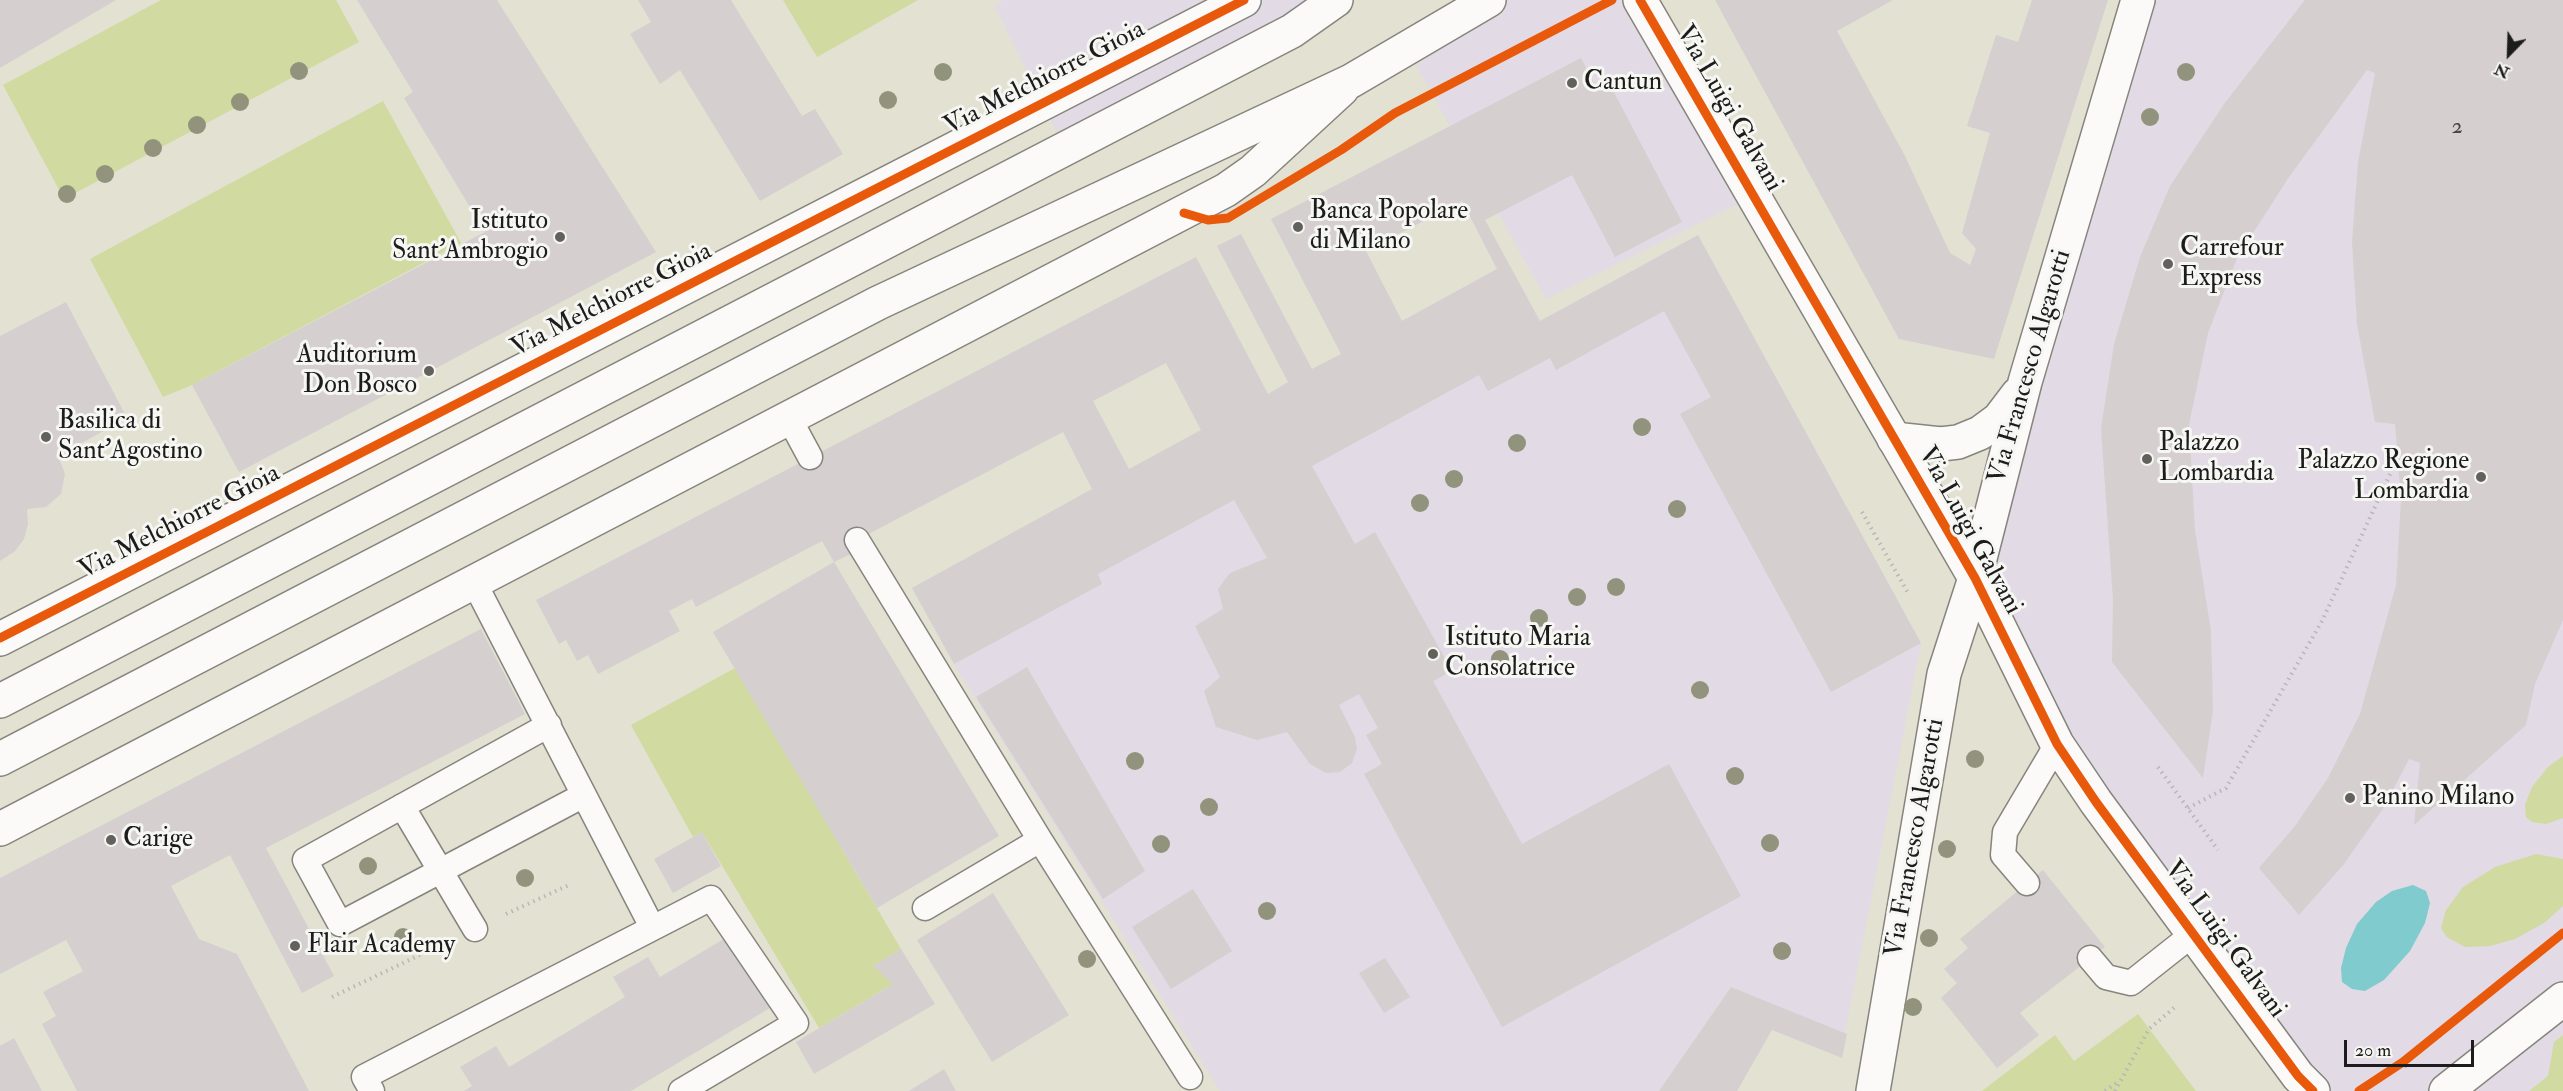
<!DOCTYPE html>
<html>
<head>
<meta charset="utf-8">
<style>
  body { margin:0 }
  #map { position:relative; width:2563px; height:1091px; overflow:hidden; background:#e3e1d2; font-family:"IM FELL Double Pica",serif }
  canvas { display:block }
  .north { position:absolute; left:2479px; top:24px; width:60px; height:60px; -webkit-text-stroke:4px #f6f6f2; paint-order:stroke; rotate:203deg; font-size:16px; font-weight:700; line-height:24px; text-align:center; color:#1c1c1c }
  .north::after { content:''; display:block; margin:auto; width:21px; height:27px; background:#1c1c1c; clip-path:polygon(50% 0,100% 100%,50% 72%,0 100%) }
  .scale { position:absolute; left:2344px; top:1040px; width:130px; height:27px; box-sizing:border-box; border:3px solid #1c1c1c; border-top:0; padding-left:8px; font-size:18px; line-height:21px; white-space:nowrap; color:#1c1c1c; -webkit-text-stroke:4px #f6f6f2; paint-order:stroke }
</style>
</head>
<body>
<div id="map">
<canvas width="2563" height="1091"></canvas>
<div class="north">N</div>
<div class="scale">20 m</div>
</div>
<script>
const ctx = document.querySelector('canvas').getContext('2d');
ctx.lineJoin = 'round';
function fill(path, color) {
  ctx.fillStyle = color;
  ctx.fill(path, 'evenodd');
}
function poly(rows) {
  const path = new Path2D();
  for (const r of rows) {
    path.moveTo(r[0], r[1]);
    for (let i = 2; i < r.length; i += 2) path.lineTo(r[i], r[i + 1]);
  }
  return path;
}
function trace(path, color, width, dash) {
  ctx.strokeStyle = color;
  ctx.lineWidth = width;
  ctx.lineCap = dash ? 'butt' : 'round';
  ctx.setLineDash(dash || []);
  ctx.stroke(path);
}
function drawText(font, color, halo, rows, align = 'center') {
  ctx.font = font + ' "IM FELL Double Pica",serif';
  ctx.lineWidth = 6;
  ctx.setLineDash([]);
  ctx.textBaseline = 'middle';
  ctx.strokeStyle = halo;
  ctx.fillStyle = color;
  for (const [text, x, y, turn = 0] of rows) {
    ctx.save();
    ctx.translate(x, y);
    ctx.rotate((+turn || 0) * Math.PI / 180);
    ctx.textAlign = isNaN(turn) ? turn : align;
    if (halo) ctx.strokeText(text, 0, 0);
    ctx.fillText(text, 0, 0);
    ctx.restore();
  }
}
fill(poly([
  [1004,0,1321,0,1062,143,994,5],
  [1501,0,1636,0,1746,200,1546,299,1410,54],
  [2150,0,2563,0,2563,1091,2326,1091,2068,738,1975,578],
  [1698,235,1921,643,1845,1034,1731,987,1659,1091,1220,1091,954,664,912,588,1508,263,1540,321]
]), '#e2dae4');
fill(poly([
  [161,0,336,0,359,42,64,199,3,85],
  [783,0,918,0,817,57],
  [383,101,461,243,192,385,163,397,90,259],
  [735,668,901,949,873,966,893,984,819,1028,702,832,693,837,631,725],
  [2563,756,2563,818,2546,824,2532,822,2526,817,2525,805,2532,787,2548,767],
  [2536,854,2563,859,2563,906,2544,923,2515,939,2490,946,2465,947,2447,937,2441,928,2446,910,2463,887,2495,867],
  [2138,1014,2196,1091,1982,1091,2055,1035,2074,1061],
  [2563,1035,2563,1091,2529,1091,2548,1076,2554,1042]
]), '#d1daa0');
fill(poly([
  [2413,885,2426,891,2430,903,2425,923,2410,951,2384,980,2365,991,2352,989,2342,982,2341,968,2346,948,2357,924,2376,902,2392,891]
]), '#7fcbce');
fill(poly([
  [0,0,116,0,0,68],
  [357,0,497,0,656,252,239,472,192,385,485,232,404,98,413,92],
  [638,0,731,0,802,116,815,109,843,154,760,201,680,70,660,84,630,34,651,22],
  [1715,0,1893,0,1837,31,1905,156,1950,253,1970,265,1976,249,1962,233,1990,133,1967,126,1996,35,2018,42,2032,0,2108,0,1994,359,1899,339],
  [2305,0,2563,0,2563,620,2535,684,2526,725,2414,825,2420,763,2409,759,2384,807,2344,864,2299,915,2259,868,2295,826,2328,778,2360,714,2396,585,2401,500,2395,424,2375,422,2357,324,2352,242,2358,162,2375,73,2367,70,2287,180,2237,258,2208,333,2189,425,2195,530,2211,631,2213,711,2203,778,2112,662,2113,600,2101,428,2114,344,2140,257,2170,186,2224,104],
  [1581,58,1595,85,1607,79,1682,222,1615,257,1572,175,1485,220,1540,321,1698,235,1921,643,1831,692,1680,414,1711,397,1664,311,1556,370,1550,358,1488,391,1479,375,1312,466,1355,544,1375,532,1452,671,1433,681,1522,844,1669,764,1741,896,1502,1027,1364,774,1382,764,1366,735,1378,728,1359,694,1339,705,1355,737,1357,749,1352,763,1340,772,1326,773,1310,764,1287,732,1257,740,1216,727,1204,691,1220,677,1195,626,1223,609,1218,589,1230,573,1267,558,1234,500,1098,574,1102,584,954,664,912,588,1092,489,1063,432,857,540,855,552,834,562,999,836,877,908,713,632,834,562,822,541,696,607,692,599,669,611,680,631,598,674,588,655,577,661,566,640,559,644,536,600,1196,257,1268,394,1288,382,1217,246,1241,234,1312,369,1341,354,1271,219],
  [1462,201,1497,269,1402,321,1366,251],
  [1166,363,1201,430,1129,469,1093,401],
  [66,302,127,418,58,456,65,474,61,494,46,507,27,509,28,524,24,539,15,551,0,561,0,336],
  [481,629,525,714,266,848,334,976,302,993,230,855,171,886,199,939,237,954,309,1091,77,1091,42,1024,56,1016,43,992,83,971,66,940,0,974,0,878],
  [1027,667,1145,871,1103,899,976,697],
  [702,832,721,866,673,893,654,859],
  [2043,870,2105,947,2020,1013,2039,1035,1997,1068,1941,998,1957,983,1944,969,1968,948,1960,939],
  [1193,889,1232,951,1171,989,1132,927],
  [993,893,1069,1015,992,1062,917,940],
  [727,937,770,1008,631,1091,464,1091,472,1086,460,1067,496,1046,509,1067,625,997,613,977,648,957,660,977],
  [901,949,935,1004,814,1074,796,1042,893,984,873,966],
  [1385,958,1410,997,1384,1013,1359,973],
  [1731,987,1847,1034,1842,1058,1772,1030,1737,1091,1659,1091],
  [14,1038,42,1091,0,1091,0,1046],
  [944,1069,956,1091,909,1091]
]), '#d5cfd0');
const service = poly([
  [789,418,810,457],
  [857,540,1040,840,1190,1077],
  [474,582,652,927],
  [549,725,305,860,340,924,584,795],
  [402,806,475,929],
  [2027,883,2003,855,2005,832,2057,744],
  [925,908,1040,840],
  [2090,958,2106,977,2131,983,2193,934],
  [372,1091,364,1077,711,898,796,1023,681,1091]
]);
const minor = poly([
  [1894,439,1941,444,1958,442,1980,433,1999,419,2018,394],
  [0,639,1244,0],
  [0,829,1226,190,1253,171,1342,89],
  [1873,1091,1944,674,1975,578,2025,382,2138,0],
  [2446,1091,2563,999]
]);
const tertiary = poly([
  [1640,0,1975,578,2057,744,2096,802,2298,1076,2313,1091]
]);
const secondary = poly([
  [0,701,1292,31,1336,0],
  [0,759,878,303,1351,81,1489,0]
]);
trace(service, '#86857d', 27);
trace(minor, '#86857d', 36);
trace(tertiary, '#86857d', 36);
trace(secondary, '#86857d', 36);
trace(poly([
  [1862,512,1908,593],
  [2158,767,2218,850],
  [2188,808,2226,788,2322,621,2399,455],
  [506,914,569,885],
  [332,997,445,943],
  [2406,1066,2409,1070],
  [2105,1091,2119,1081],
  [2115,1091,2149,1029,2175,1007]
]), '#b8b7b5', 4, [1.5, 4.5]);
trace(service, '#fbfaf8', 24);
trace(minor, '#fbfaf8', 33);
trace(tertiary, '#fbfaf8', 33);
trace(secondary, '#fbfaf8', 33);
trace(poly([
  [1640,0,1975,578,2057,744,2096,802,2298,1076,2313,1091],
  [1184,213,1208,220,1228,218,1341,150,1395,113,1612,0],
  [0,638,1244,0],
  [2359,1091,2403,1062,2563,933]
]), '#e8590c', 9);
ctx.fillStyle = '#91937d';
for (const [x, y] of [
  [299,71],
  [943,72],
  [2186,72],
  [888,100],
  [240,102],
  [2150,117],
  [197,125],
  [153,148],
  [105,174],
  [67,194],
  [1642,427],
  [1517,443],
  [1454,479],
  [1420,503],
  [1677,509],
  [1616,587],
  [1577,597],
  [1539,618],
  [1500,659],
  [1700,690],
  [1975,759],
  [1135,761],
  [1735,776],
  [1209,807],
  [1770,843],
  [1161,844],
  [1947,849],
  [368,866],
  [525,878],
  [1267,911],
  [403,937],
  [1929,938],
  [1782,951],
  [1087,959],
  [1913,1007]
]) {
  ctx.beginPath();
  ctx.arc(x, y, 9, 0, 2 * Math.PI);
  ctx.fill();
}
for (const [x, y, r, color] of [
  [1572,83,6,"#62615c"],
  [1298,227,6,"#62615c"],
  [560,237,6,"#62615c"],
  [2168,264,6,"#62615c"],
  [429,371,6,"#62615c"],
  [46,437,6,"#62615c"],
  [2147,459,6,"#62615c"],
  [2481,477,6,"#62615c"],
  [1433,654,6,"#62615c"],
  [2350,798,6,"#62615c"],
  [111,840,6,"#62615c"],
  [295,946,6,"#62615c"]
]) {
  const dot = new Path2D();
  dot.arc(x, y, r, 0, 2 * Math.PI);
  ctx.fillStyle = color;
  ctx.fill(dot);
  trace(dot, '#f6f6f2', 2);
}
drawText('22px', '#4a4949', null, [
  ["2",2457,128]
]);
drawText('26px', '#1c1c1c', '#f6f6f2', [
  ["Via Melchiorre Gioia",1045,79,-27],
  ["Via Luigi Galvani",1728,109,60],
  ["Via Melchiorre Gioia",612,301,-27],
  ["Via Francesco Algarotti",2031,367,-74],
  ["Via Melchiorre Gioia",180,523,-27],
  ["Via Luigi Galvani",1969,531,61],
  ["Via Francesco Algarotti",1916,838,-80],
  ["Via Luigi Galvani",2224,940,54]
]);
drawText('26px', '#1c1c1c', '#f6f6f2', [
  ["Cantun",1584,83],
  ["Banca Popolare",1310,212],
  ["di Milano",1310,242],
  ["Istituto",548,222,"right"],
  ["Sant'Ambrogio",548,252,"right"],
  ["Carrefour",2180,249],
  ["Express",2180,279],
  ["Auditorium",417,356,"right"],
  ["Don Bosco",417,386,"right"],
  ["Basilica di",58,422],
  ["Sant'Agostino",58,452],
  ["Palazzo",2159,444],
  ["Lombardia",2159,474],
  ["Palazzo Regione",2469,462,"right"],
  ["Lombardia",2469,492,"right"],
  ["Istituto Maria",1445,639],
  ["Consolatrice",1445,669],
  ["Panino Milano",2362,798],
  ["Carige",123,840],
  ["Flair Academy",307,946]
], 'left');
</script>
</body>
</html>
